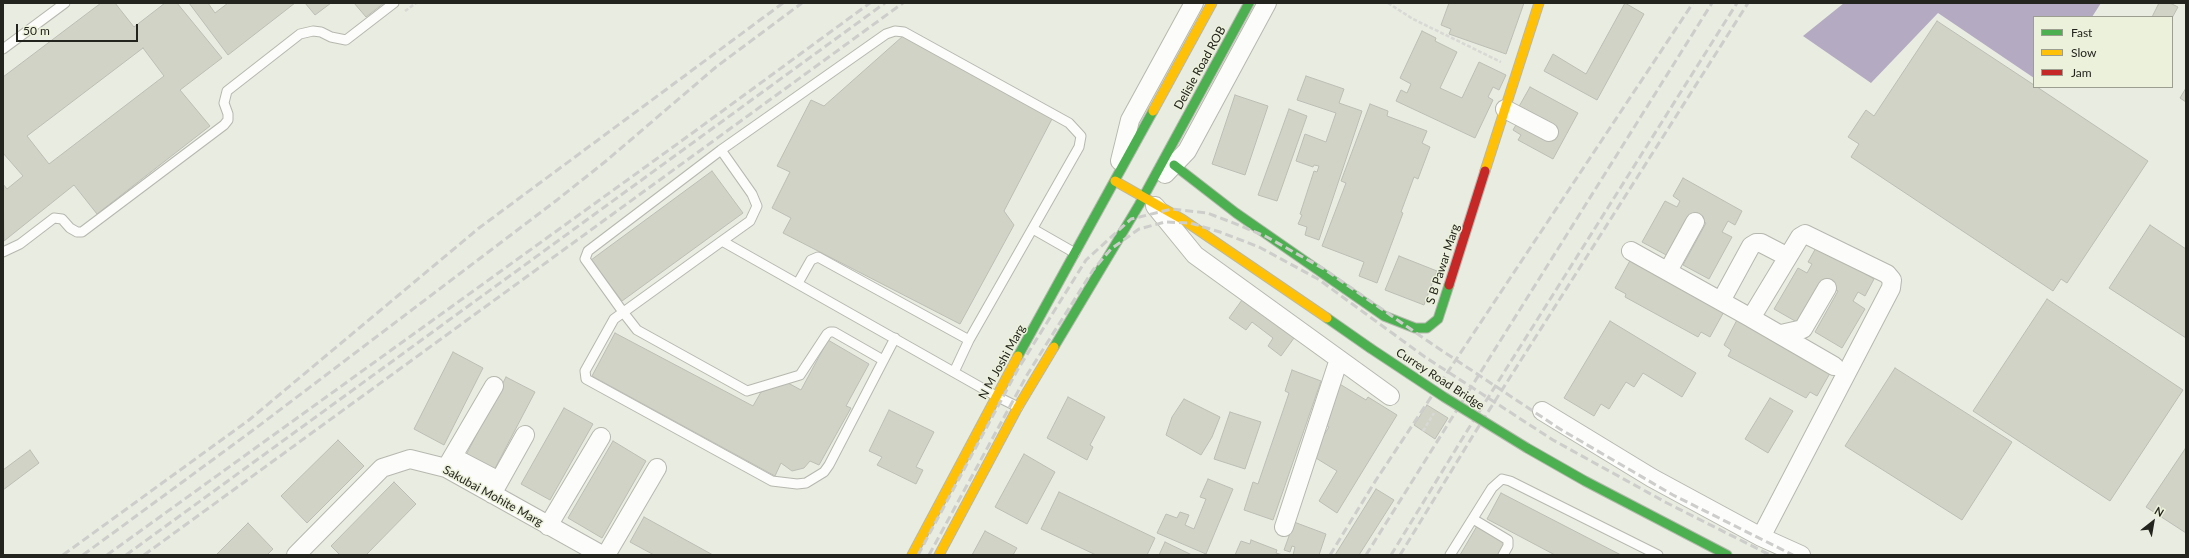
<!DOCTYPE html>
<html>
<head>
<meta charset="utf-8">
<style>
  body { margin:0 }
  #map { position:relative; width:2189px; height:558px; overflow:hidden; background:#e9ece0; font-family:Lato,sans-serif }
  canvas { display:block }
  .frame { position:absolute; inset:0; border:4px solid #23241d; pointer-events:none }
  .legend { position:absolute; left:2033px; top:16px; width:140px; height:72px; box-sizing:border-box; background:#ecf1db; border:1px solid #9c9f8f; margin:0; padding:5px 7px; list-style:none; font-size:12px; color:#23241d }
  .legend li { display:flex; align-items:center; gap:8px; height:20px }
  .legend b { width:20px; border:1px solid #9c9f8f }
  .north { position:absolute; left:2133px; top:502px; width:40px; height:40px; -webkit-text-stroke:3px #ecf1db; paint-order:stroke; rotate:31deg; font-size:11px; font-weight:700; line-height:16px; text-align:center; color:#23241d }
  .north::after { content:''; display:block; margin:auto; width:14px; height:18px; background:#23241d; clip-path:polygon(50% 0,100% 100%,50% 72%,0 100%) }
  .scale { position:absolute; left:16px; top:24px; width:122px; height:18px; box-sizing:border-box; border:2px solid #23241d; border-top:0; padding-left:5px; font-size:12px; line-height:14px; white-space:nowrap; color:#23241d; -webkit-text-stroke:3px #ecf1db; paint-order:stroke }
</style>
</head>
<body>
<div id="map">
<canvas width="2189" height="558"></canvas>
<div class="frame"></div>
<ul class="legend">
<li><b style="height:5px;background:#4caf50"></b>Fast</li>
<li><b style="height:5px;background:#ffc107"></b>Slow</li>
<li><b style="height:5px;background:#c62828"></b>Jam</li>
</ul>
<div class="north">N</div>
<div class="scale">50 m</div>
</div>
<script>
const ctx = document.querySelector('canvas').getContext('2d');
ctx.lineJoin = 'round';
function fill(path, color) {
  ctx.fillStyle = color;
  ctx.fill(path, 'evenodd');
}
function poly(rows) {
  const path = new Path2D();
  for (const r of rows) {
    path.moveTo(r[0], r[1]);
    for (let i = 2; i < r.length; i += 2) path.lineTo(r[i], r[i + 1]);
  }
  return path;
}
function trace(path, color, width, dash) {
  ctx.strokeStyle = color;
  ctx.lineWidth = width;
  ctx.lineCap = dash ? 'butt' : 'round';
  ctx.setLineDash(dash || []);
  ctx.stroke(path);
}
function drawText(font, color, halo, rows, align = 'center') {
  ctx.font = font + ' Lato,sans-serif';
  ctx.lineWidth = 3;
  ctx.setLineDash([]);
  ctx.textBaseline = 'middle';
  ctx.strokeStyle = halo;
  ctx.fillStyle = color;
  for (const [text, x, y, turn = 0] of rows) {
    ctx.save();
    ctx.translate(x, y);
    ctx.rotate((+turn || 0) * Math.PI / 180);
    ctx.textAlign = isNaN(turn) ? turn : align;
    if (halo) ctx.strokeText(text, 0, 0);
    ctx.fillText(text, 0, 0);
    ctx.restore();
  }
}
fill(poly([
  [1844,3,2101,3,2092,17,2034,17,2034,78,1938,13,1871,83,1803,36]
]), '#b4abc3');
const building = poly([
  [101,3,115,3,134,27,165,3,177,3,222,58,180,90,210,126,97,214,74,185,4,241,3,184,7,189,23,176,3,153,3,77,101,3],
  [143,48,164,76,49,164,27,136,143,48],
  [189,3,208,3,215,13,228,3,295,3,228,55,189,3],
  [305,3,331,3,315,15,305,3],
  [354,3,384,3,366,17,354,3],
  [1449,3,1524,3,1506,54,1449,34,1451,29,1441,25,1449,3],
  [1625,3,1644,14,1597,100,1544,71,1553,54,1586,74,1625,3],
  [2159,3,2170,3,2178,7,2172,18,2152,17,2159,3],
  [1937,21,2034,85,2034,87,2037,87,2148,161,2067,283,2061,279,2053,291,1851,157,1859,144,1848,137,1866,110,1874,116,1937,21],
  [1422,31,1436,38,1435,41,1457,52,1440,88,1462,98,1479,62,1506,75,1499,90,1493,87,1488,97,1493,100,1475,138,1396,101,1401,90,1407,93,1411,84,1400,78,1422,31],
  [903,36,1053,117,1004,211,1014,225,960,324,783,233,791,218,772,208,790,172,777,166,811,100,824,106,903,36],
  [1306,76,1344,89,1339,103,1362,111,1319,240,1305,235,1307,227,1298,224,1302,215,1300,214,1314,171,1317,172,1319,166,1314,165,1313,167,1296,161,1305,134,1326,142,1336,113,1297,100,1306,76],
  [1530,87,1578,113,1553,159,1518,140,1521,135,1513,130,1517,123,1517,110,1530,87],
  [2186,88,2186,102,2180,98,2186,88],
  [1235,95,1268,106,1245,175,1212,164,1235,95],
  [1370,104,1388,111,1387,116,1427,131,1422,143,1430,147,1418,179,1414,177,1401,212,1403,213,1377,283,1359,276,1364,262,1322,246,1346,183,1341,181,1370,104],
  [1289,109,1307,116,1277,201,1258,195,1289,109],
  [712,171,743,213,622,301,591,260,712,171],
  [1683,178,1742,211,1735,225,1728,221,1722,232,1732,237,1709,279,1683,265,1706,223,1693,216,1670,257,1642,242,1665,201,1677,207,1680,201,1673,196,1683,178],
  [2150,225,2186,249,2186,338,2109,288,2150,225],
  [1817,246,1874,279,1865,296,1858,292,1853,301,1865,309,1842,348,1815,332,1838,291,1826,284,1802,325,1774,309,1798,268,1807,273,1812,264,1808,262,1817,246],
  [1399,256,1437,271,1424,305,1385,290,1399,256],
  [1632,257,1726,308,1710,337,1701,332,1698,337,1625,297,1626,294,1615,288,1632,257],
  [2047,299,2183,390,2110,501,1973,411,2047,299],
  [1242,300,1294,338,1281,356,1268,346,1273,338,1252,322,1246,330,1229,318,1242,300],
  [1739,316,1833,368,1817,396,1810,392,1806,398,1728,356,1731,350,1724,345,1739,316],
  [1610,321,1696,373,1682,397,1643,373,1634,387,1626,382,1609,409,1601,404,1594,416,1564,398,1610,321],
  [615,333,753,406,761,392,788,383,801,390,828,340,869,364,846,406,851,408,819,465,810,461,804,468,792,471,781,463,775,476,592,376,615,333],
  [453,352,483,368,444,445,414,429,453,352],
  [1895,368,2012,442,1962,520,1845,446,1895,368],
  [1292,370,1321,381,1273,520,1244,510,1253,482,1258,484,1289,393,1285,391,1292,370],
  [506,377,535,392,492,474,464,459,506,377],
  [1338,383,1366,400,1368,397,1397,415,1337,513,1319,501,1337,471,1311,455,1329,427,1319,421,1338,383],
  [1068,397,1105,417,1090,445,1093,447,1087,460,1047,438,1068,397],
  [1770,398,1793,411,1768,453,1745,439,1770,398],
  [1184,399,1220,417,1212,437,1201,455,1166,435,1172,417,1184,399],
  [1427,405,1448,418,1435,439,1414,425,1427,405],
  [564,408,593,424,550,500,521,484,564,408],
  [889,410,934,432,916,467,923,470,916,484,877,465,882,457,869,451,889,410],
  [1230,412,1261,422,1245,469,1214,459,1230,412],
  [338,440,364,466,307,523,281,496,338,440],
  [613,441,646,461,602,538,568,518,613,441],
  [2185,449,2186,450,2186,533,2146,507,2185,449],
  [30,450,39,463,3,490,3,470,30,450],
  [1024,454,1055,472,1027,524,995,507,1024,454],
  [1208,479,1233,489,1206,554,1157,533,1166,514,1177,518,1180,512,1189,515,1185,525,1194,529,1206,499,1200,497,1208,479],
  [394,482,416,504,366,555,340,555,331,546,394,482],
  [1376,489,1394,500,1359,555,1335,555,1376,489],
  [1059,492,1155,538,1147,555,1096,555,1041,529,1059,492],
  [1501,493,1621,555,1555,555,1487,519,1501,493],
  [644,517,713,555,654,555,630,542,644,517],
  [1294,522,1326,534,1319,555,1293,555,1295,547,1292,546,1290,552,1284,550,1294,522],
  [248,523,273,549,267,555,216,555,248,523],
  [1477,526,1506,544,1499,555,1460,555,1477,526],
  [985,531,1017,548,1013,555,972,555,985,531],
  [1251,540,1277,550,1276,553,1283,555,1235,555,1241,541,1250,544,1251,540],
  [1165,542,1192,555,1159,555,1165,542]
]);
fill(building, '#d0d3c5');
trace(building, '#bcbeb5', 1);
const lane = poly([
  [3,49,65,3],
  [721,150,588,251,585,259,623,312,637,330,747,391,800,375,827,334,830,332,834,332,883,360],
  [1033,229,1075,253],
  [722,241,614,319,585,371,586,379,772,481,797,484,806,483,824,472,829,465,895,338],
  [3,252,20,244,54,218,62,219,70,228,77,232,82,232,224,125,228,120,228,114,224,103,227,91,300,34,313,31,321,32,331,37,346,40,394,3],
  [798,283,811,260,818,257,969,340],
  [954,372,969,340,1079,147,1081,136,1069,123,904,32,895,31,886,34,721,150,752,194,757,206,750,221,722,241,996,396,1018,407],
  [1473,519,1508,540,1508,546,1503,555],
  [1450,555,1492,488,1502,479,1510,481,1658,555]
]);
const street = poly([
  [1505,109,1549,132],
  [1120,161,1130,120,1194,3],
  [1165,174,1187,151,1267,3],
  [1155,206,1195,255,1390,396],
  [1631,251,1751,318,1800,237,1805,234,1887,274,1892,280,1891,288,1761,537],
  [1668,271,1695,222],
  [1721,301,1751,246,1756,243,1761,243,1788,257],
  [1751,318,1834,366],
  [1781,334,1803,329,1827,288],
  [1542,411,1652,478,1761,537,1801,555],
  [453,457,499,481],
  [446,468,494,386],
  [492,494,525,435],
  [548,526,601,437],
  [1284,527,1339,359],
  [296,555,382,468,410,459,446,468,602,555],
  [606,555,657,468]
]);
const fast = poly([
  [1174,165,1236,213,1384,316,1415,328,1427,328,1438,319,1449,285],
  [1327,318,1370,348],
  [1054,347,1139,205,1249,3],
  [1018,356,1153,111],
  [1527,448,1585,481,1727,555]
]);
const slow = poly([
  [1153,111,1212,3],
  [1485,171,1539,3],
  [1115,181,1182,219,1327,318],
  [912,555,1018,356],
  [939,555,1018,407,1054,347]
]);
const jam = poly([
  [1449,285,1485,171]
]);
trace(lane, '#b6b8af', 11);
trace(street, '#b6b8af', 20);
trace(fast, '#b6b8af', 11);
trace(slow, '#b6b8af', 11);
trace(jam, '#b6b8af', 11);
trace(poly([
  [1388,3,1413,19,1501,62],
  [405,11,416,3],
  [1423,431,1434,413]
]), '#d8d8d5', 2.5, [4, 2]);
trace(lane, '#fcfcfa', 9);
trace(street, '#fcfcfa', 18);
trace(fast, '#4caf50', 9);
trace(slow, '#ffc107', 9);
trace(jam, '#c62828', 9);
trace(poly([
  [63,555,249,420,479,228,783,3],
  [83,555,256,428,557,200,606,161,716,67,802,3],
  [107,555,680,142,870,3],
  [126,555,885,3],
  [144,555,903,3],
  [918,555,1018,369,1086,260,1131,219,1172,209,1207,213,1231,222,1265,236,1324,269,1435,346,1560,429,1673,495,1793,555],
  [929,555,1027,375,1093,270,1111,249,1139,229,1165,222,1190,223,1220,232,1259,247,1318,279,1425,357,1553,440,1667,503,1770,555],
  [1330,555,1376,480,1693,3],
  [1366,555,1712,3],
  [1391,555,1467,431,1737,3],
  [1400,555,1474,434,1748,3]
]), '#cdcecb', 3, [8, 4]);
const fastBridge = poly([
  [1370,348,1444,397,1527,448]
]);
trace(fastBridge, '#b6b8af', 11, []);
trace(fastBridge, '#4caf50', 9);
drawText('12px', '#23241d', '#ecf1db', [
  ["Delisle Road ROB",1200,68,-61],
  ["S B Pawar Marg",1443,264,-72],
  ["N M Joshi Marg",1002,362,-61],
  ["Currey Road Bridge",1440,379,33],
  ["Sakubai Mohite Marg",493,496,29]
]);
</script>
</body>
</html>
